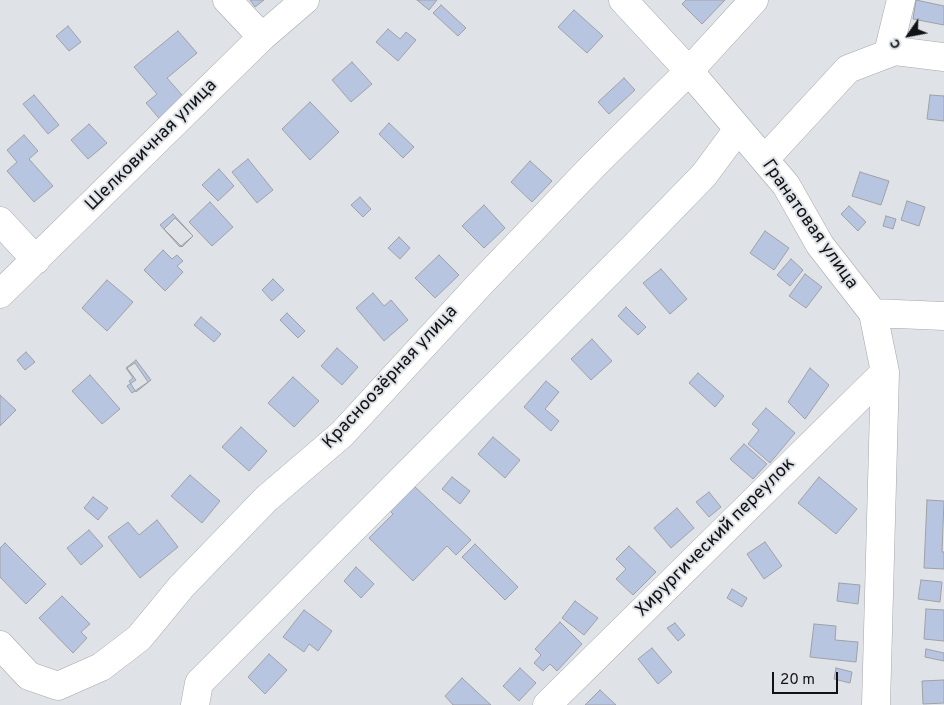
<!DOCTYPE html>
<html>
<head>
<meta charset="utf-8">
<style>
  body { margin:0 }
  #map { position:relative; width:944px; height:705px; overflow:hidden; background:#dfe2e7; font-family:Overpass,sans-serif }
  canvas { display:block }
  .north { position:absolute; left:884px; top:10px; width:50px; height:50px; -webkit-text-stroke:4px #dfe2e7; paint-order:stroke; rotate:237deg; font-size:14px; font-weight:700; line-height:20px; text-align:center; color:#111214 }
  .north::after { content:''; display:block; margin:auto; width:18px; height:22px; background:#111214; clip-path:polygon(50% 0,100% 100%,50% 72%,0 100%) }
  .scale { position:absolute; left:772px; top:672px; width:66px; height:22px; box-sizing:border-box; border:2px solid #111214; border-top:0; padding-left:6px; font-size:15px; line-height:18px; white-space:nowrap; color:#111214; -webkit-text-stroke:4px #dfe2e7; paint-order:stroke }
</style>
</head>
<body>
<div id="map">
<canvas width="944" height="705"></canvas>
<div class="north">С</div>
<div class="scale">20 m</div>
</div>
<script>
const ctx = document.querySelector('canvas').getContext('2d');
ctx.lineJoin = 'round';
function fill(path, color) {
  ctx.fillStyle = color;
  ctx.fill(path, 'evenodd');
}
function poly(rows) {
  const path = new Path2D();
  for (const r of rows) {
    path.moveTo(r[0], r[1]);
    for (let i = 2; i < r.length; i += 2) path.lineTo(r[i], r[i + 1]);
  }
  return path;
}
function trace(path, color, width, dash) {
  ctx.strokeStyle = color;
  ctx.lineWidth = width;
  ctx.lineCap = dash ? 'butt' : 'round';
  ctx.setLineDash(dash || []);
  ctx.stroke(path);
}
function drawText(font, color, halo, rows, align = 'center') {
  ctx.font = font + ' Overpass,sans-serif';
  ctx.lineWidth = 4;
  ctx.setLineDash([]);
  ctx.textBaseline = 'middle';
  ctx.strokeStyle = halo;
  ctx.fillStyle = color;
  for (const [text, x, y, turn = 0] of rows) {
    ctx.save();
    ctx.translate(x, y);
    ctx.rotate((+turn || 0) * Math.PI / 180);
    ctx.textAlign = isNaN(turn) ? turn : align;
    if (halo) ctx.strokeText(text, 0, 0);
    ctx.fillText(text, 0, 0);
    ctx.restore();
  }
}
const building = poly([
  [250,0,264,0,255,7,250,0],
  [417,0,437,0,429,10,417,0],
  [686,0,725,0,702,24,682,4,686,0],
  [916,0,944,6,944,25,913,19,916,0],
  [441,5,466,28,458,36,433,13,441,5],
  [574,10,603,36,587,53,558,27,574,10],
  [68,26,81,42,69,51,56,36,68,26],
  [388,29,400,39,406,32,416,40,398,61,376,42,388,29],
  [178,31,197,53,167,78,188,102,163,123,146,103,157,94,134,67,178,31],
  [352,62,372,84,351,102,332,80,352,62],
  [624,78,635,90,609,114,598,102,624,78],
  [34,95,59,125,48,134,23,104,34,95],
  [930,95,944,96,944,121,927,119,930,95],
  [310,102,339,132,310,160,282,129,310,102],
  [389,123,414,147,403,158,379,134,389,123],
  [89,124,107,143,88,159,71,140,89,124],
  [24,135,38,151,29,159,53,186,34,202,7,171,17,162,7,150,24,135],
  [248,159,273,190,257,203,232,172,248,159],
  [530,161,552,181,532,202,511,182,530,161],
  [219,169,234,186,218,201,202,185,219,169],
  [860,172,889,181,881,205,852,196,860,172],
  [360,197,371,209,363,217,351,205,360,197],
  [907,201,925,207,919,226,901,220,907,201],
  [210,202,233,227,212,246,189,222,210,202],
  [484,205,505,228,484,248,462,226,484,205],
  [849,206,866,222,858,231,841,214,849,206],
  [173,214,193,236,180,247,160,225,173,214],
  [886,216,896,219,893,229,883,226,886,216],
  [175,218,193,236,182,247,164,229,175,218],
  [765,231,789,248,774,270,750,253,765,231],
  [399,237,410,248,400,259,388,248,399,237],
  [163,250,172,259,177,255,183,261,177,266,183,272,165,291,144,270,163,250],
  [439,255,459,275,435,298,415,278,439,255],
  [791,259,803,270,790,286,777,275,791,259],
  [661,269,687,299,670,314,643,283,661,269],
  [805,274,822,287,806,308,789,296,805,274],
  [273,279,284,290,272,301,262,290,273,279],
  [107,280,133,302,107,331,82,308,107,280],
  [373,293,384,306,391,300,408,320,384,341,356,308,373,293],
  [626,307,646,327,638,335,618,316,626,307],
  [287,313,305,331,298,338,280,320,287,313],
  [201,317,221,334,214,342,194,325,201,317],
  [592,339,612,361,591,380,571,359,592,339],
  [337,348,358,367,342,385,321,366,337,348],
  [26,352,35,362,25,370,17,360,26,352],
  [136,360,151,380,136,392,129,381,133,378,126,368,136,360],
  [135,363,148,382,132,393,127,386,136,380,127,368,135,363],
  [810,368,829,385,805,419,788,402,810,368],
  [698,373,724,396,715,407,689,383,698,373],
  [90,375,120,409,102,424,72,391,90,375],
  [293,377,319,401,294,427,268,403,293,377],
  [546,381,559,392,545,409,559,421,551,431,524,407,546,381],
  [0,395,16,410,0,426,0,395],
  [766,408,795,433,770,463,748,444,759,430,752,424,766,408],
  [241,427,267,451,249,471,222,447,241,427],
  [493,437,520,460,505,478,478,454,493,437],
  [744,444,767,464,753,479,730,459,744,444],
  [190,475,220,501,202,523,171,496,190,475],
  [452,477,470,491,460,504,442,489,452,477],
  [819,477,857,509,836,534,798,503,819,477],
  [413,485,471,540,456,555,447,546,413,581,369,538,393,514,389,510,413,485],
  [709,492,721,507,709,517,696,502,709,492],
  [93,497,108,508,98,520,84,508,93,497],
  [927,500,944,501,942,552,944,552,944,569,924,568,927,500],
  [677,508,694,528,671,548,654,528,677,508],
  [157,520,178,547,140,578,108,537,128,522,139,535,157,520],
  [89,530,103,546,81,565,67,548,89,530],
  [765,542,782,566,764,579,747,554,765,542],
  [5,543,46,584,26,604,0,577,0,548,5,543],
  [475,544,518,587,505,600,462,557,475,544],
  [629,546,656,572,633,595,616,579,626,569,616,559,629,546],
  [356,567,374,584,361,598,344,581,356,567],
  [921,580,942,582,940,602,918,599,921,580],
  [839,583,860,585,858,604,837,601,839,583],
  [732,589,747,598,742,607,727,598,732,589],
  [62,596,90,624,81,632,87,638,73,653,39,618,62,596],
  [575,601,598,618,584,635,562,618,575,601],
  [926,609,944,610,944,641,924,639,926,609],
  [304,610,332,631,318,651,309,644,304,652,283,637,304,610],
  [560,622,582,644,557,671,550,664,543,671,534,663,541,655,535,649,560,622],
  [675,623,685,635,678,641,667,628,675,623],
  [814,624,836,626,835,640,858,642,856,662,810,657,814,624],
  [652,648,672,672,658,684,638,659,652,648],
  [926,649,944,653,944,661,925,657,926,649],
  [269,654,287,670,265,694,248,677,269,654],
  [520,668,536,683,519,701,503,686,520,668],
  [836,668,852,672,850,683,834,679,836,668],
  [462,678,491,705,453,705,445,696,462,678],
  [944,680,944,703,923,704,922,681,944,680],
  [600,690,616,705,585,705,600,690]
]);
fill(building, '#b8c5e1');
trace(building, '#9fa1a6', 1);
const minor = poly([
  [227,0,262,37],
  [623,0,689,71,786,185,820,245,873,313,885,372,876,705],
  [888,53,901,0],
  [765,159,848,69,895,51,944,57],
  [0,221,36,260],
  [0,294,262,37,305,0],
  [873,313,944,316],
  [0,645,29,676,58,686,101,667,139,638,181,587,266,499,342,434,480,284,594,165,689,71,754,0],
  [195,705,199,683,634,247,704,175,738,129],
  [547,705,885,372]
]);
trace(minor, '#a5a7ad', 29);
trace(minor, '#fff', 28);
drawText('18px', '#111214', '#dfe2e7', [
  ["Шелковичная улица",152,146,-45],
  ["Гранатовая улица",809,225,55],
  ["Красноозёрная улица",391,378,-47],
  ["Хирургический переулок",716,538,-45]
]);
</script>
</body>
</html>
